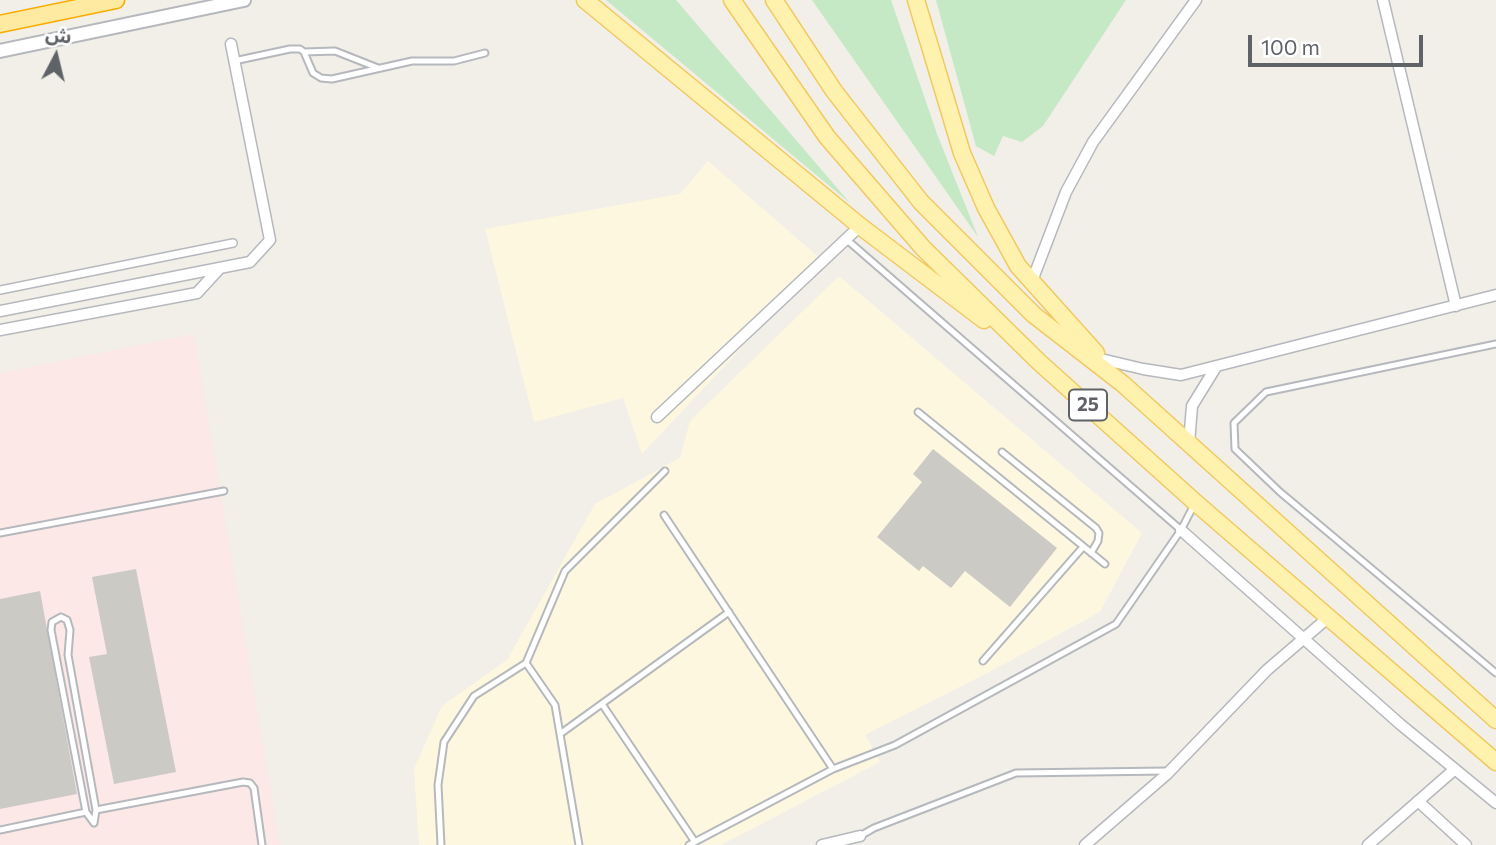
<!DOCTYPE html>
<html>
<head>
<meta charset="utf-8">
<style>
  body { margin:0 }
  #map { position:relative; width:1496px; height:845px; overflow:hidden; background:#f1efe8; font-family:Commissioner,"Noto Sans Arabic",sans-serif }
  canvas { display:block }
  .north { position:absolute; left:21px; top:21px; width:70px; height:70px; -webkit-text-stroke:5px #fff; paint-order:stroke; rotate:7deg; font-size:19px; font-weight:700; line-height:28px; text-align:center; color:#5f6368 }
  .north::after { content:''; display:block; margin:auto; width:24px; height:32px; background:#5f6368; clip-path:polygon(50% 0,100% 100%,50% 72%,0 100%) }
  .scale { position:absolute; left:1248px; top:35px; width:175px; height:32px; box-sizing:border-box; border:4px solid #5f6368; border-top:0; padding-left:9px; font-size:21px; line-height:24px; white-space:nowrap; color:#5f6368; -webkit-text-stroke:5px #fff; paint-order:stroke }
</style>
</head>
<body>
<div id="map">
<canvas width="1496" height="845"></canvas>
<div class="north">ش</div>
<div class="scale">100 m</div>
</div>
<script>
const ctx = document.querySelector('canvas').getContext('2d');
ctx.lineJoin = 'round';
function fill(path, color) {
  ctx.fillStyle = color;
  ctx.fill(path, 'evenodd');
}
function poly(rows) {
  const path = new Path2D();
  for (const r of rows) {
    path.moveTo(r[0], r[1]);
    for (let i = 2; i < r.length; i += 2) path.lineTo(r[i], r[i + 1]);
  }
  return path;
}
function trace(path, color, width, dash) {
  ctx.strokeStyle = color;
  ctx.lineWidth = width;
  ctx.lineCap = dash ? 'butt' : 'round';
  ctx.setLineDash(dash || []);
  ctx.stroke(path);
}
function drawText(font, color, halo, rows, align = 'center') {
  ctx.font = font + ' Commissioner,sans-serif';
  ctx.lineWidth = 7;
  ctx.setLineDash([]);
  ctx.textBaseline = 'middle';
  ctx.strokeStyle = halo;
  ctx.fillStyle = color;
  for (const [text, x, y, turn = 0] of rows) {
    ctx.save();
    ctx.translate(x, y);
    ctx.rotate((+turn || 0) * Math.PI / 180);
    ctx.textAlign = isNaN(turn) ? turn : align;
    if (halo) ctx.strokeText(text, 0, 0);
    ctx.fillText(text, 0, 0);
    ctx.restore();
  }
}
fill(poly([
  [708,161,823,261,642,454,623,398,534,422,485,229,680,194],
  [839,276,1142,533,1100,612,993,670,865,735,880,762,721,845,419,845,414,769,442,706,507,660,595,504,680,458,690,421]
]), '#fef7e0');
fill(poly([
  [194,334,280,845,0,845,0,373]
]), '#fce8e6');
fill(poly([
  [606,0,676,0,850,203],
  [812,0,891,0,937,134,978,237],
  [936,0,1126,0,1043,126,1022,142,1003,136,994,156,976,146]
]), '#c5e8c5');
fill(poly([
  [933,449,1057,548,1010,607,965,571,951,588,923,566,919,571,877,537,922,482,913,474],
  [136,569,176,772,114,784,89,657,107,654,92,577],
  [40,591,77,794,0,809,0,599]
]), '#cccac5');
const service = poly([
  [304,52,335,51,378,68],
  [234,61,290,49,300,49,304,52,313,73,321,78,332,79,412,61,454,61,485,53],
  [846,239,1181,530],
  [1496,344,1266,392,1234,423,1235,449,1280,492,1496,673],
  [918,412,1105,564],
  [1002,452,1096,528,1099,533,1098,541,1091,553],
  [664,515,833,769],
  [0,533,224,491],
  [61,617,67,620,70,630,68,655,96,810,94,823,86,812,51,630,52,622,61,617],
  [983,661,1083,547],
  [526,663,555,705,579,845],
  [602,704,695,842],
  [560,734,729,612],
  [96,810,243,782,250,783,254,788,262,845],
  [0,830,86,812],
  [860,836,874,828,1016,773,1167,771],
  [441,845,438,785,444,742,474,696,526,663,565,571,665,471],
  [689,845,833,769,895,745,1116,624,1181,530,1194,505]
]);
const pedestrian = poly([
  [0,290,233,243]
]);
const minor = poly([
  [1383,0,1456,306],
  [1032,281,1066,192,1093,142,1196,0],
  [0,311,250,262,270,240,231,44],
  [0,330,197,293,220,268],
  [1101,359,1143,369,1181,375,1496,295],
  [657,417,860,226],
  [1189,443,1192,406,1216,367],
  [1181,530,1400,724,1496,803],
  [1418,801,1466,845],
  [822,845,860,836],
  [1085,845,1167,774,1267,670,1330,616],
  [1368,845,1455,769]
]);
const tertiary = poly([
  [0,51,244,0]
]);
const primary = poly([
  [585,0,860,226,984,320],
  [732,0,827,137,923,248,1039,362,1196,503,1496,762],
  [774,0,834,91,921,202,1034,315,1123,384,1496,720],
  [916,0,962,153,986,208,1018,266,1096,353]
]);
const trunk = poly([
  [0,24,116,0]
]);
trace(service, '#b5b8bc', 9);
trace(pedestrian, '#b5b8bc', 10);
trace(minor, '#b5b8bc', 13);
trace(tertiary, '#b5b8bc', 16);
trace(primary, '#f2c960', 19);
trace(trunk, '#f9ab00', 19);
trace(service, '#fff', 5);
trace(pedestrian, '#fff', 7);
trace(minor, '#fff', 10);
trace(tertiary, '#fff', 12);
trace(primary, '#fff2af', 16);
trace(trunk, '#feeaa1', 16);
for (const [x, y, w] of [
  [1088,405,38]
]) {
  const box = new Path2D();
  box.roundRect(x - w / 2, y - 15.5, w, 31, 5);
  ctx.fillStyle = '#fff';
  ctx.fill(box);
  trace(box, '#5f6368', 2);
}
drawText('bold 19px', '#5f6368', null, [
  ["25",1088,405]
]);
</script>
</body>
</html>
